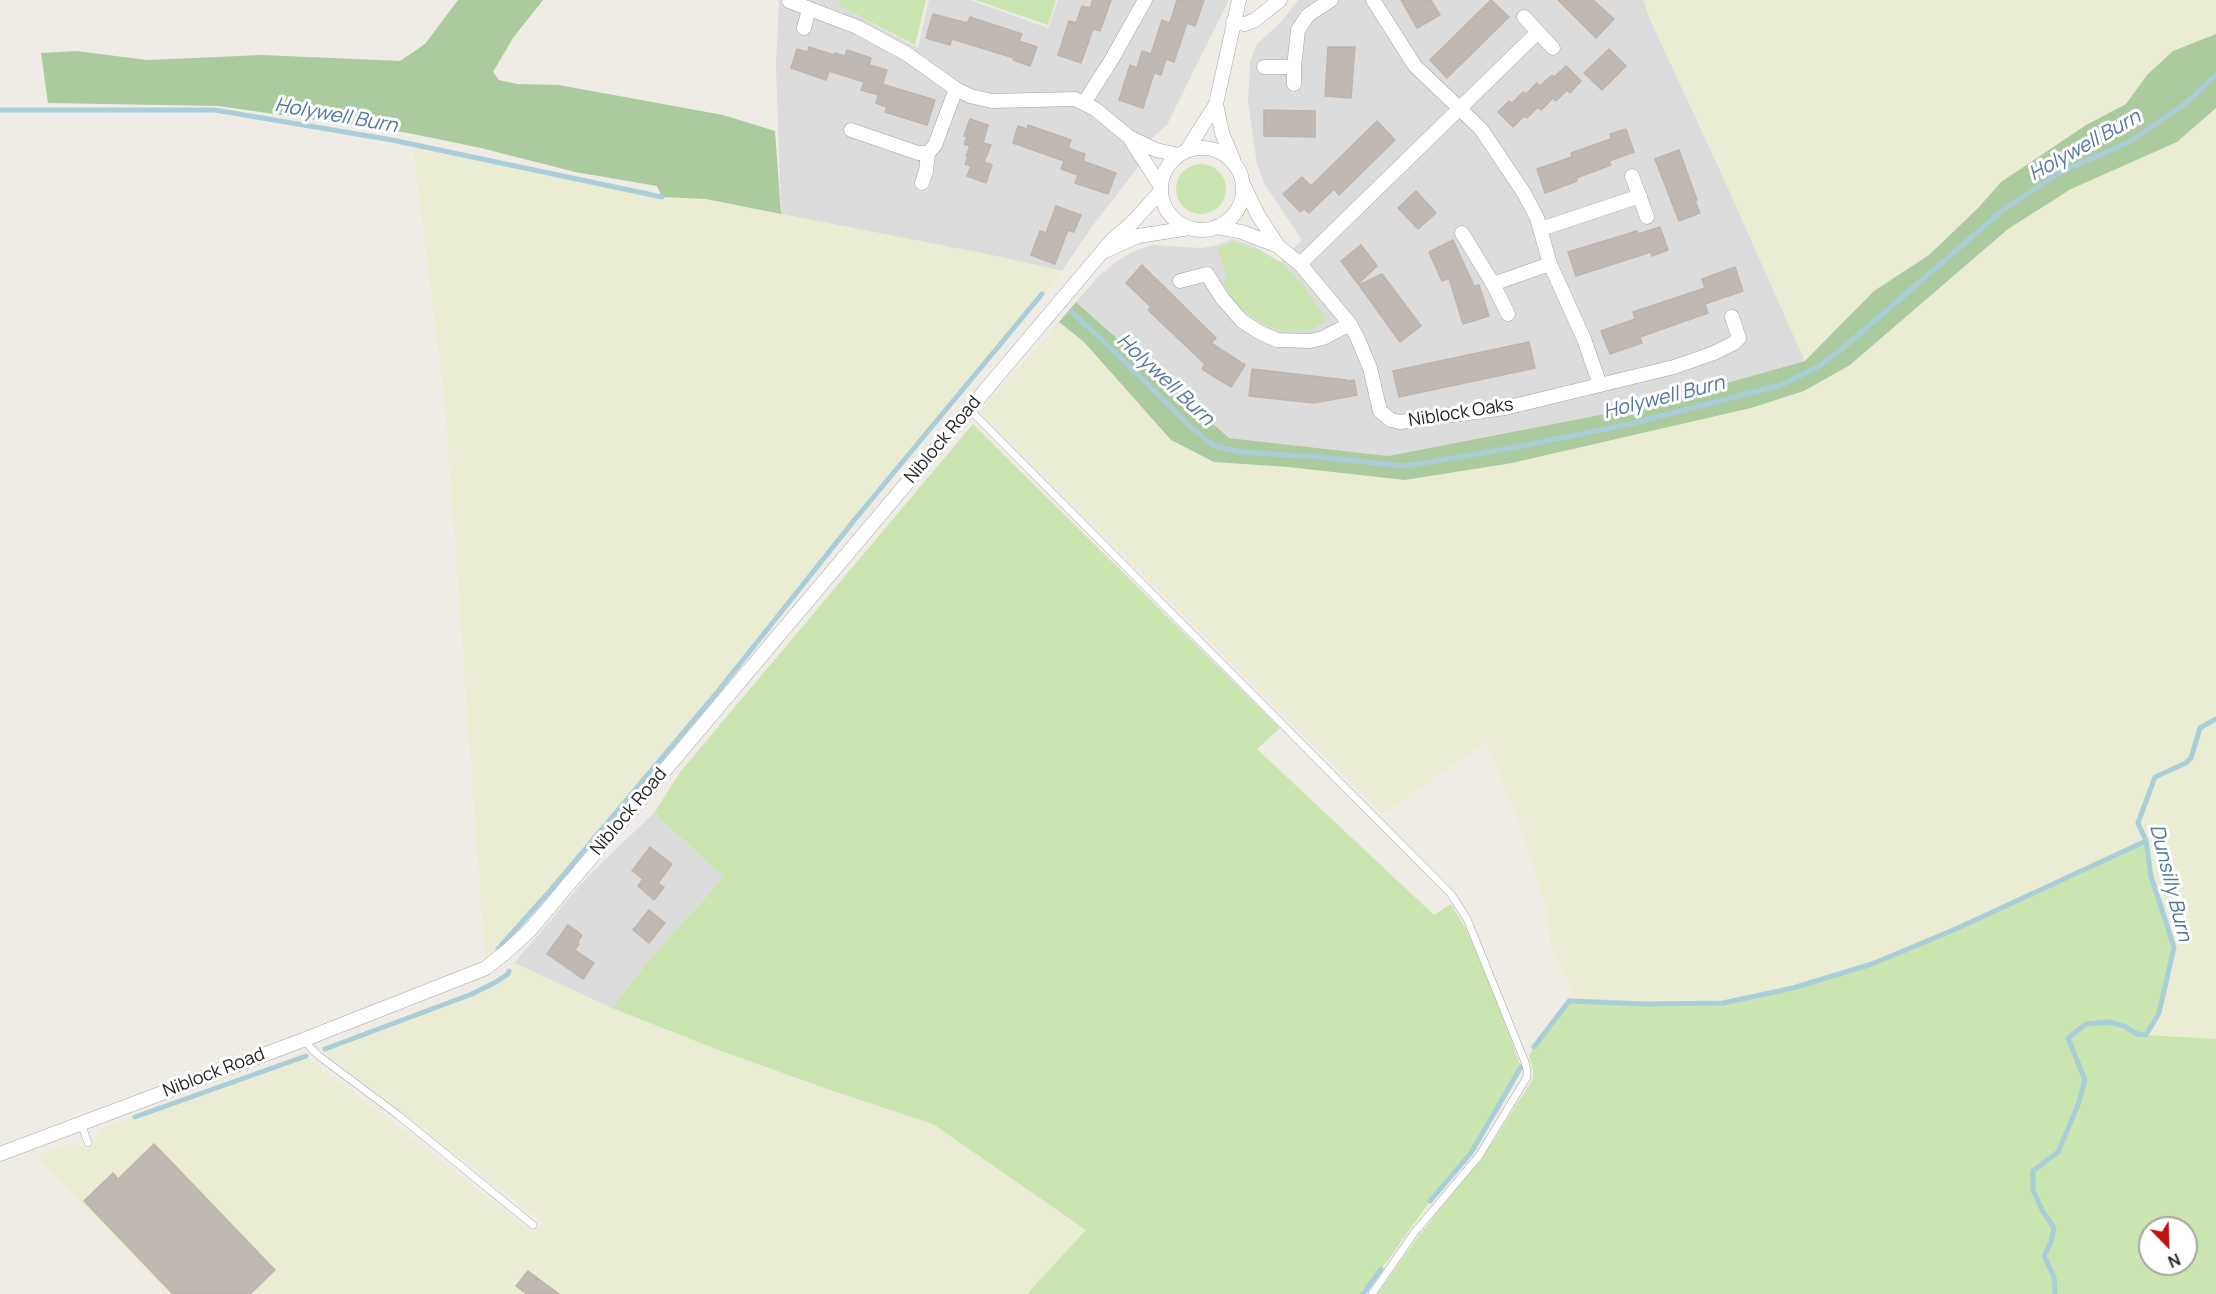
<!DOCTYPE html>
<html>
<head>
<meta charset="utf-8">
<style>
  body { margin:0 }
  #map { position:relative; width:2216px; height:1294px; overflow:hidden; background:#efece6; font-family:Manrope,sans-serif }
  canvas { display:block }
  .north { position:absolute; left:2138px; top:1216px; width:60px; height:60px; box-sizing:border-box; background:#fff; border:2px solid #a5a5a5; border-radius:50%; rotate:157deg; font-size:16px; font-weight:700; line-height:24px; text-align:center; color:#1f1f1f }
  .north::after { content:''; display:block; margin:auto; width:21px; height:27px; background:#bf1110; clip-path:polygon(50% 0,100% 100%,50% 72%,0 100%) }
</style>
</head>
<body>
<div id="map">
<canvas width="2216" height="1294"></canvas>
<div class="north">N</div>
</div>
<script>
const ctx = document.querySelector('canvas').getContext('2d');
ctx.lineJoin = 'round';
function fill(path, color) {
  ctx.fillStyle = color;
  ctx.fill(path, 'evenodd');
}
function poly(rows) {
  const path = new Path2D();
  for (const r of rows) {
    if (r.length === 3) {
      path.moveTo(r[0] + r[2], r[1]);
      path.arc(r[0], r[1], r[2], 0, 2 * Math.PI);
      continue;
    }
    path.moveTo(r[0], r[1]);
    for (let i = 2; i < r.length; i += 2) path.lineTo(r[i], r[i + 1]);
  }
  return path;
}
function trace(path, color, width, dash) {
  ctx.strokeStyle = color;
  ctx.lineWidth = width;
  ctx.lineCap = dash ? 'butt' : 'round';
  ctx.setLineDash(dash || []);
  ctx.stroke(path);
}
function drawText(font, color, halo, rows, align = 'center') {
  ctx.font = font + ' Manrope,sans-serif';
  ctx.lineWidth = 6;
  ctx.setLineDash([]);
  ctx.textBaseline = 'middle';
  ctx.strokeStyle = halo;
  ctx.fillStyle = color;
  for (const [text, x, y, turn = 0] of rows) {
    ctx.save();
    ctx.translate(x, y);
    ctx.rotate((+turn || 0) * Math.PI / 180);
    ctx.textAlign = isNaN(turn) ? turn : align;
    if (halo) ctx.strokeText(text, 0, 0);
    ctx.fillText(text, 0, 0);
    ctx.restore();
  }
}
fill(poly([
  [779,0,839,0,838,5,918,48,929,0,970,0,1048,28,1058,0,1229,0,1167,125,1153,137,1138,167,1091,228,1062,271,996,256,781,214,776,65],
  [1298,0,1644,0,1649,17,1725,181,1805,361,1641,407,1388,456,1229,438,1076,302,1099,276,1117,261,1135,251,1152,245,1201,248,1215,246,1232,239,1252,245,1280,262,1302,240,1264,183,1257,165,1248,102,1250,61,1257,44,1281,22],
  [654,813,724,877,649,960,612,1008,514,963,589,875]
]), '#dddcdc');
fill(poly([
  [1644,0,2216,0,2216,34,2173,51,2147,75,2126,104,2086,125,2001,182,1979,206,1929,255,1874,291,1805,361,1725,181,1649,17],
  [2216,108,2216,1039,2146,1035,2159,1013,2174,947,2151,876,2146,841,1996,912,1853,972,1734,1003,1621,1005,1577,1001,1550,946,1549,918,1523,832,1487,742,1382,814,980,412,1059,322,1084,342,1171,440,1214,462,1288,467,1512,463,1751,408,1804,391,1850,365,2008,229,2071,189,2177,142],
  [413,147,662,197,706,199,996,256,1062,271,701,712,509,940,485,958,445,405],
  [514,963,612,1008,716,1049,830,1091,933,1124,1087,1230,1027,1294,169,1294,37,1156,71,1143,80,1147,96,1140,99,1130,306,1056,529,1230,531,1234,544,1223,328,1055,325,1049,472,994,508,974]
]), '#eaecd3');
fill(poly([
  [839,0,926,0,915,45,838,5],
  [975,0,1056,0,1048,25],
  [1201,189,25],
  [1233,242,1259,250,1281,263,1303,286,1325,317,1325,322,1309,330,1292,332,1280,330,1264,324,1249,315,1237,304,1223,285,1226,275,1217,248],
  [973,424,1280,728,1257,749,1434,915,1451,904,1466,929,1491,985,1521,1067,1471,1153,1430,1201,1364,1294,1027,1294,1086,1230,933,1124,827,1089,716,1049,612,1008,649,960,724,877,654,813,681,771],
  [2146,841,2151,876,2174,947,2159,1013,2146,1035,2216,1039,2216,1294,1377,1294,1417,1238,1488,1149,1533,1079,1533,1070,1529,1056,1534,1047,1569,1001,1621,1005,1732,1003,1853,972,1996,912],
  [2150,1228,2186,1228,2186,1264,2150,1264]
]), '#cae5b0');
fill(poly([
  [458,0,543,0,513,38,493,72,499,80,517,84,559,85,723,115,775,131,781,214,706,199,662,197,657,186,575,172,481,148,408,133,218,106,48,103,41,53,76,51,147,60,262,55,400,61,425,44],
  [2216,34,2216,108,2177,142,2071,189,2008,229,1850,365,1804,391,1751,408,1512,463,1405,480,1288,467,1214,462,1171,440,1084,342,1059,322,1076,302,1229,438,1388,456,1641,407,1805,361,1874,291,1929,255,1979,207,2001,182,2086,125,2126,104,2147,75,2173,51]
]), '#abcb9e');
trace(poly([
  [0,110,215,110,392,140,662,197],
  [1072,312,1120,357,1193,429,1214,446,1241,452,1320,457,1405,466,1512,448,1630,424,1781,385,1818,367,1843,348,2003,210,2061,172,2131,141,2186,103,2216,75],
  [498,949,549,892,719,690,856,518,1042,294],
  [1534,1047,1569,1001,1646,1004,1723,1003,1793,988,1872,964,1958,928,2146,841],
  [325,1049,472,994,496,982,508,974,509,971],
  [135,1117,306,1056],
  [1430,1201,1471,1153,1521,1067],
  [1363,1294,1381,1269],
  [2055,1294,2054,1277,2044,1256,2051,1242,2054,1228,2042,1210,2033,1190,2033,1171,2058,1152,2078,1105,2085,1080,2068,1038,2086,1024,2109,1022,2124,1026,2137,1034,2146,1035,2159,1013,2174,947,2151,876,2146,841,2138,823,2155,777,2186,763,2191,758,2200,728,2216,719]
]), '#aaced9', 5);
const building = poly([
  [1093,0,1111,0,1100,31,1093,29,1081,63,1058,55,1069,21,1076,23,1082,6,1090,8,1093,0],
  [1177,0,1204,0,1195,26,1187,23,1174,62,1166,59,1161,75,1154,73,1143,108,1119,100,1130,65,1137,68,1142,51,1151,54,1162,20,1170,23,1177,0],
  [1401,0,1431,0,1440,15,1417,28,1401,0],
  [1491,0,1509,17,1447,78,1430,60,1491,0],
  [1558,0,1593,0,1614,19,1596,38,1558,0],
  [933,14,967,23,970,17,1022,34,1019,41,1037,47,1030,66,1013,60,1014,58,962,42,952,39,950,45,926,38,933,14],
  [809,47,834,55,835,53,845,56,847,50,871,58,869,65,887,70,879,95,861,90,864,82,829,71,826,80,791,68,797,49,808,52,809,47],
  [1328,47,1355,47,1351,98,1325,96,1328,47],
  [1609,49,1626,66,1602,90,1584,73,1609,49],
  [1566,66,1581,81,1570,93,1567,90,1556,101,1553,98,1541,110,1538,107,1527,118,1524,116,1513,127,1498,112,1509,101,1512,103,1523,92,1526,94,1537,83,1540,86,1552,75,1554,77,1566,66],
  [882,84,935,100,927,125,885,112,887,107,876,103,882,84],
  [1264,110,1315,111,1315,137,1264,136,1264,110],
  [970,119,988,125,983,143,991,145,984,162,992,165,986,183,967,176,971,166,965,164,968,157,966,156,970,146,964,144,967,137,964,136,970,119],
  [1377,121,1395,140,1339,195,1334,189,1309,213,1304,209,1300,212,1283,194,1302,177,1311,186,1377,121],
  [1028,125,1071,140,1068,148,1085,154,1083,161,1116,173,1108,194,1075,183,1078,175,1061,169,1064,161,1013,143,1018,126,1027,129,1028,125],
  [1626,129,1634,152,1609,161,1611,165,1576,178,1577,181,1545,193,1537,169,1572,157,1571,153,1611,139,1610,134,1626,129],
  [1679,150,1697,200,1695,201,1700,213,1679,221,1655,159,1679,150],
  [1416,191,1436,213,1418,229,1398,208,1416,191],
  [1056,206,1081,215,1074,232,1068,230,1055,264,1031,255,1040,231,1046,233,1056,206],
  [1660,227,1668,250,1652,256,1651,252,1576,276,1568,252,1637,231,1638,234,1660,227],
  [1453,240,1474,286,1479,285,1489,316,1463,324,1449,278,1442,281,1429,252,1453,240],
  [1361,245,1377,266,1358,284,1341,261,1361,245],
  [1142,265,1216,338,1211,343,1245,365,1231,387,1202,369,1205,364,1148,310,1151,307,1126,283,1142,265],
  [1735,267,1743,291,1705,304,1708,313,1640,337,1642,343,1610,354,1601,331,1635,319,1633,312,1705,288,1702,279,1735,267],
  [1382,274,1421,326,1400,342,1359,285,1382,274],
  [1529,342,1535,368,1399,397,1393,371,1529,342],
  [1252,369,1347,380,1345,382,1354,380,1357,395,1314,403,1249,396,1252,369],
  [650,847,672,864,658,883,664,887,654,900,638,886,643,879,632,871,650,847],
  [649,910,665,923,649,943,633,930,649,910],
  [568,925,582,935,577,943,579,944,575,950,594,963,583,979,547,954,568,925],
  [154,1144,275,1270,250,1294,173,1294,84,1201,113,1173,118,1179,154,1144],
  [528,1271,559,1294,527,1294,516,1286,528,1271]
]);
fill(building, '#bfb8b3');
trace(building, '#c0b3aa', 1.5);
const service = poly([
  [969,409,1451,894,1467,919,1525,1062,1527,1070,1527,1077,1479,1156,1414,1233,1372,1294],
  [303,1040,319,1056,398,1115,533,1225],
  [81,1123,88,1143]
]);
const minor = poly([
  [1373,0,1415,66,1481,129,1524,193,1537,218,1550,264,1584,339,1600,385],
  [789,1,857,27,907,54,956,89,970,96,992,101,1075,99,1095,109,1129,137,1156,150,1178,155],
  [1524,17,1553,48],
  [1233,22,1245,24,1255,20,1280,0],
  [804,28,809,9],
  [1264,67,1294,67],
  [1294,84,1294,67,1298,30,1308,15,1331,0],
  [1084,103,1112,59,1145,0],
  [1216,104,1222,133,1233,159],
  [851,130,918,153,928,153,935,145,956,89],
  [1129,137,1161,187],
  [1202,189,41],
  [1187,150,1216,104,1239,0],
  [1632,176,1647,217],
  [922,183,926,171,928,153],
  [1244,186,1258,215,1278,246],
  [1216,227,1242,232,1278,246,1300,264,1350,324,1357,337,1370,368,1380,411,1391,420,1400,422,1505,408,1674,367,1714,353,1734,343,1739,338,1732,317],
  [1541,229,1640,196],
  [1462,233,1493,284,1508,314],
  [1107,250,1138,236,1190,228],
  [1300,264,1538,32],
  [1180,281,1207,274,1222,298,1242,321,1261,333,1277,340,1310,341,1323,338,1350,324],
  [1493,284,1550,264],
  [0,1154,303,1040,486,968,507,951,530,930,1112,240,1130,225,1161,191]
]);
trace(service, '#a3a3a3', 8);
trace(minor, '#a3a3a3', 15);
trace(service, '#fff', 7);
trace(minor, '#fff', 14);
drawText('18px', '#1f1f1f', '#fff', [
  ["Niblock Oaks",1461,413,-9],
  ["Niblock Road",943,440,-50],
  ["Niblock Road",629,812,-50],
  ["Niblock Road",214,1073,-21]
]);
drawText('italic 20px', '#4f77a0', '#fff', [
  ["Holywell Burn",336,116,10],
  ["Holywell Burn",2085,146,-29],
  ["Holywell Burn",1165,380,43],
  ["Holywell Burn",1664,398,-14],
  ["Dunsilly Burn",2170,883,76]
]);
</script>
</body>
</html>
